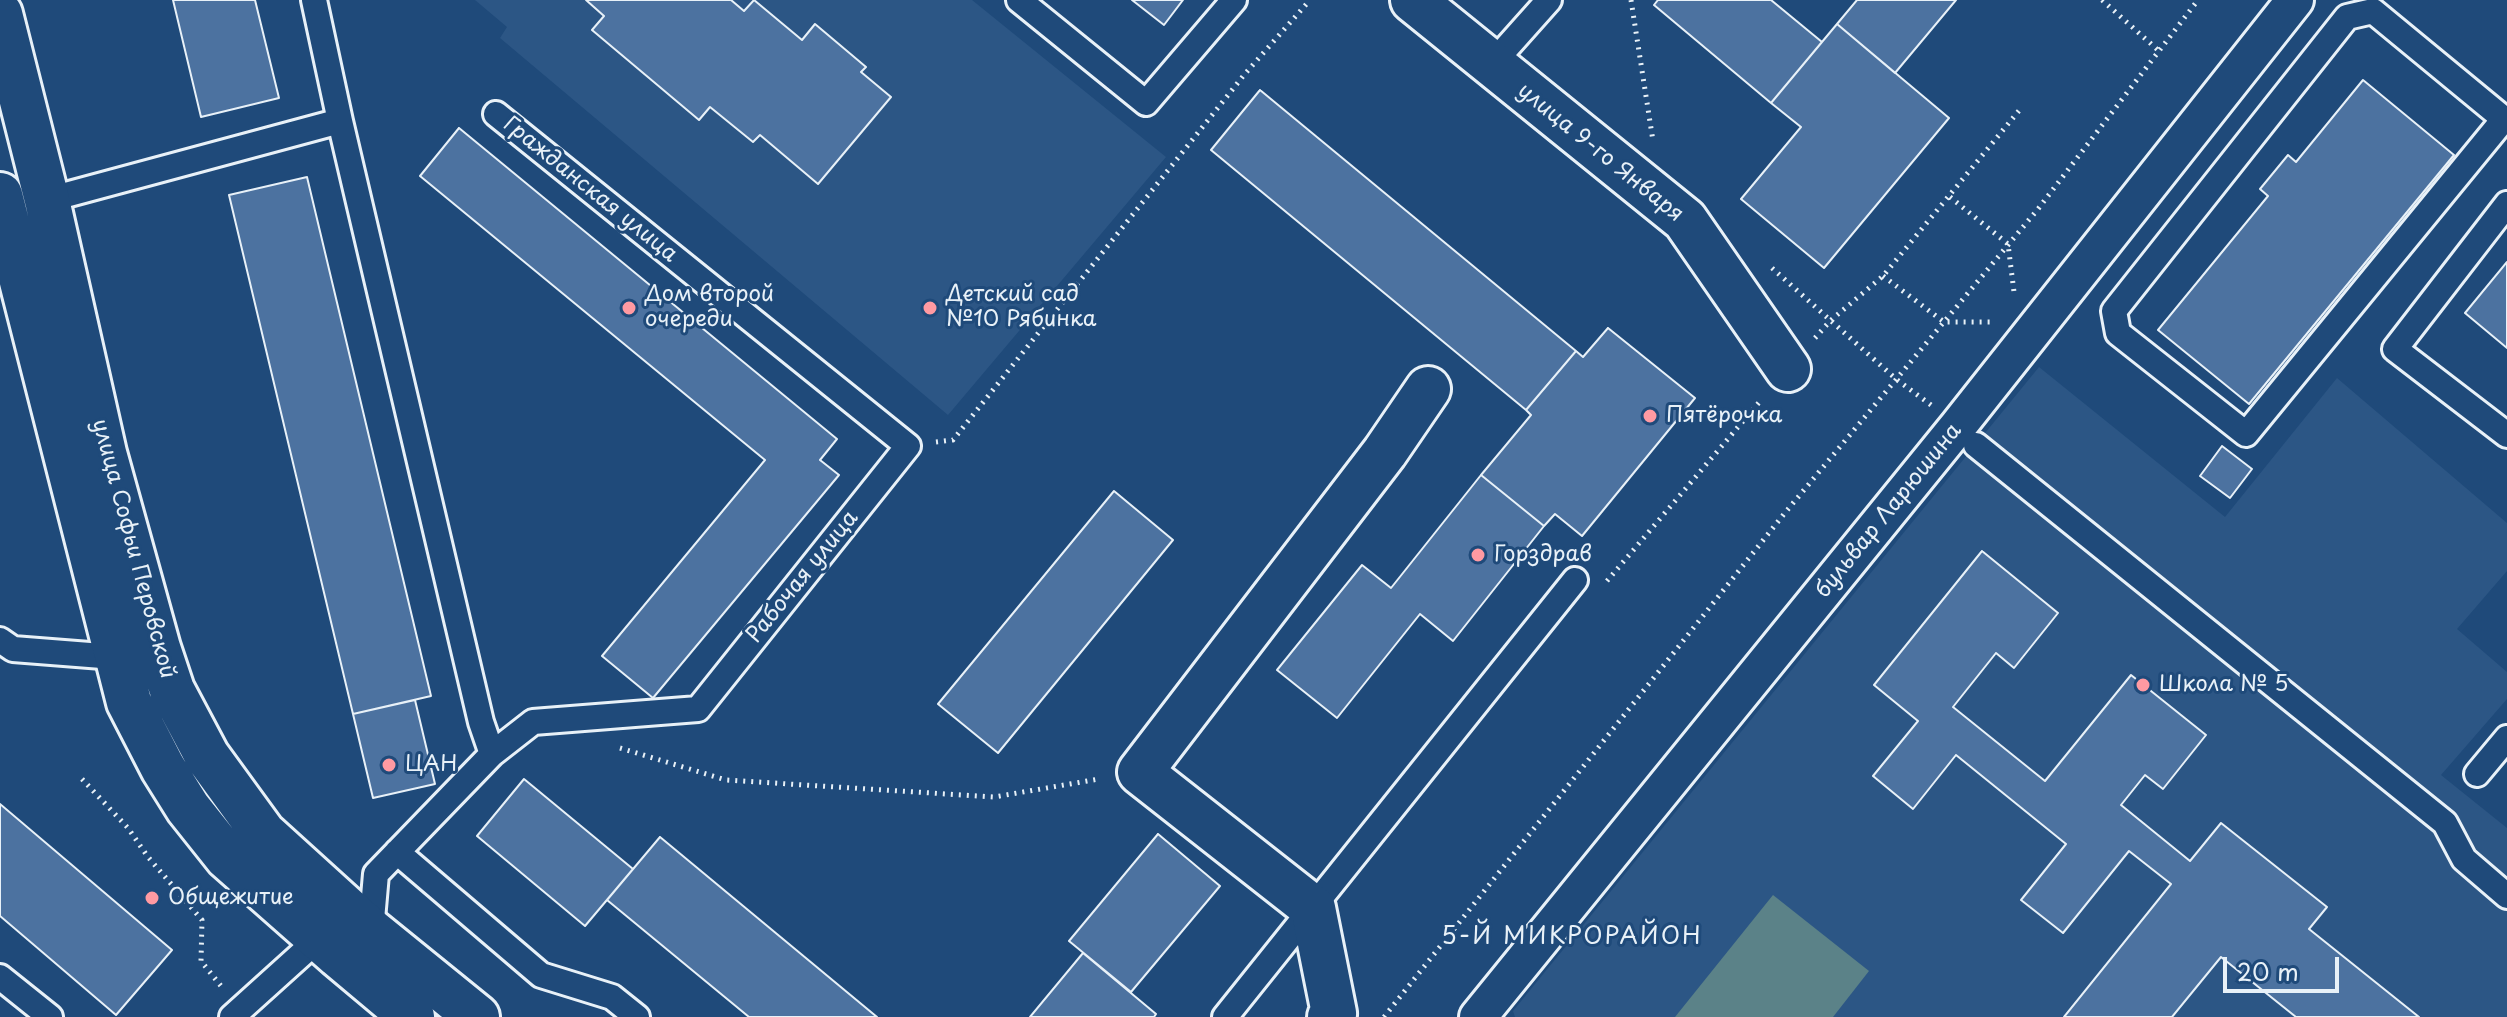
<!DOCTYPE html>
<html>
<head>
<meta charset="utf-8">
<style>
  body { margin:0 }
  #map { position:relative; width:2507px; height:1017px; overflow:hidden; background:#1f4a7a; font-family:"Playpen Sans",sans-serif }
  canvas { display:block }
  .scale { position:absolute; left:2223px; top:957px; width:116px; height:36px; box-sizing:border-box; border:4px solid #e8f1f8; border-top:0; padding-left:10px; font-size:24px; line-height:28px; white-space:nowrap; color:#e8f1f8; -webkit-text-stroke:6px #1f4a7a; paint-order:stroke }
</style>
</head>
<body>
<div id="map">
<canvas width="2507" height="1017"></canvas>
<div class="scale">20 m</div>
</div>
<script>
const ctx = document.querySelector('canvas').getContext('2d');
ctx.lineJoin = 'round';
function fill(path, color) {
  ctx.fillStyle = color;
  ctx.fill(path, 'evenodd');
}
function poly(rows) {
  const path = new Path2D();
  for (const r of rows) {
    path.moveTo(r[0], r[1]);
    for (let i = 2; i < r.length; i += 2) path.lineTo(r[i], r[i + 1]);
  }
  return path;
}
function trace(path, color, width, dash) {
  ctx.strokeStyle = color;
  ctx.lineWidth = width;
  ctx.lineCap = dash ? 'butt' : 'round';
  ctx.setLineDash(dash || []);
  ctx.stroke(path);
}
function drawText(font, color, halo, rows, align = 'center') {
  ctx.font = font + ' "Playpen Sans",sans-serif';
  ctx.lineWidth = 6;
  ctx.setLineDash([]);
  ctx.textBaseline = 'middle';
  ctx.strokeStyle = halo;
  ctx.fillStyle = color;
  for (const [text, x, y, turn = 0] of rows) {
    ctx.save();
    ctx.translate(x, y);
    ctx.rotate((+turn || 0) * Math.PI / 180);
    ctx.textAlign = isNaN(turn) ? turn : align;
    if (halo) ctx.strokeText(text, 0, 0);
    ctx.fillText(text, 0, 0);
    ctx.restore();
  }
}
fill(poly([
  [475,0,972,0,1166,157,948,415,500,38,507,27],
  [2039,367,2225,517,2337,378,2507,523,2507,571,2457,629,2507,672,2507,699,2441,775,2507,828,2507,1017,1515,1017,1513,1011]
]), '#2c5685');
fill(poly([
  [1773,895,1869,971,1833,1017,1675,1017]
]), '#5b8288');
const building = poly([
  [173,0,255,0,279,98,201,117,173,0],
  [586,0,731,0,744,11,754,0,802,40,815,24,866,67,861,72,891,97,818,184,760,135,753,142,710,107,699,120,592,30,604,16,586,0],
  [1132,0,1183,0,1164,25,1132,0],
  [1658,0,1771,0,1822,42,1771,103,1654,5,1658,0],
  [1857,0,1956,0,1895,73,1837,24,1857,0],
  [1837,24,1949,118,1824,268,1741,199,1801,127,1771,103,1837,24],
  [2363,80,2454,155,2249,404,2158,330,2268,196,2260,189,2288,155,2296,162,2363,80],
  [1260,90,1576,351,1526,410,1211,150,1260,90],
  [459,128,837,439,820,460,839,475,653,698,602,656,765,460,420,176,459,128],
  [307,177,431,696,353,714,229,195,307,177],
  [2507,262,2507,348,2465,313,2507,262],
  [1608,328,1695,398,1582,536,1555,514,1544,526,1481,475,1531,415,1526,410,1576,351,1583,357,1608,328],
  [2222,446,2252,469,2230,498,2200,476,2222,446],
  [1481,475,1544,526,1453,641,1420,614,1337,718,1277,670,1362,565,1391,588,1481,475],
  [1114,491,1173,540,998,753,938,704,1114,491],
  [1982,551,2058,613,2014,668,1996,653,1953,707,2045,781,2131,675,2206,735,2163,789,2145,775,2121,805,2190,861,2221,823,2327,907,2309,929,2419,1017,2296,1017,2221,957,2172,1017,2064,1017,2171,884,2129,851,2063,933,2021,900,2066,844,1956,755,1913,809,1873,776,1918,721,1874,685,1982,551],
  [415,700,435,784,373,798,353,714,415,700],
  [524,779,633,869,585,926,477,836,524,779],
  [0,804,172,950,116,1015,0,916,0,804],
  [1158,834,1220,886,1131,992,1069,941,1158,834],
  [660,837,877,1017,749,1017,607,900,660,837],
  [1083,953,1156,1014,1154,1017,1030,1017,1083,953]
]);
fill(building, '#4c72a0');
trace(building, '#e8f1f8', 2);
const service = poly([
  [1019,0,1146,103,1234,0],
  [1492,64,1549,0],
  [2504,119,2246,434,2118,333,2114,311,2347,17,2373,11,2504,119,2507,121],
  [340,121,481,722,492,754],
  [47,200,340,121,314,0],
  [2507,204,2395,349,2507,435],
  [1976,445,2445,823,2464,859,2507,896],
  [0,640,13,649,115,657],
  [2477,774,2507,738],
  [397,852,541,975,612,997,637,1017],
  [369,933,371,931,376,874,492,754,533,722,698,709,908,446,496,114],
  [0,977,50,1017],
  [232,1017,325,933],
  [1225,1017,1575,580]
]);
const pedestrian = poly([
  [1478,1017,1958,426,2295,0]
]);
const minor = poly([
  [1413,0,1685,220,1788,369],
  [1330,1017,1334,1013,1313,908,1140,772,1385,452,1428,389]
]);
const tertiary = poly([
  [0,14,47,200,104,453,158,648,172,690,207,756,263,833,371,931,477,1017],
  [0,195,129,702,163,768,188,808,227,857,338,955,412,1017]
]);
trace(service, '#e8f1f8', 30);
trace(pedestrian, '#e8f1f8', 42);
trace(minor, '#e8f1f8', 50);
trace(tertiary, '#e8f1f8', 50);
trace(poly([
  [1631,0,1653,141],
  [2102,0,2159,51],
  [1950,197,2008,244,2014,292],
  [1772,268,1896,379,1931,405],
  [1883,276,1944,322,1991,322],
  [1815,338,1830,321,1883,276,2022,107],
  [936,442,953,440,1244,75,1310,0],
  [1607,581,1761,400],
  [620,748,726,780,994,797,1099,779],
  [82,779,128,828,148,857,202,920,201,961,221,986],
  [1384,1017,1784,514,2038,209,2198,0]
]), '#e8f1f8', 5, [2, 6]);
trace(service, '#1f4a7a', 24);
trace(pedestrian, '#1f4a7a', 36);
trace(minor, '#1f4a7a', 44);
trace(tertiary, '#1f4a7a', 44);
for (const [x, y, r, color] of [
  [629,308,8,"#ff9aa2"],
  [930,308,8,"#ff9aa2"],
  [1650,416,8,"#ff9aa2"],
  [1478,555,8,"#ff9aa2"],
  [2143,685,8,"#ff9aa2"],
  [389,765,8,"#ff9aa2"],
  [152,898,8,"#ff9aa2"]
]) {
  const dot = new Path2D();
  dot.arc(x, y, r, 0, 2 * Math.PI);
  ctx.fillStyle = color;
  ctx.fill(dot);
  trace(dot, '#1f4a7a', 3);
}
drawText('22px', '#e8f1f8', '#1f4a7a', [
  ["улица 9-го Января",1600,153,39],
  ["Гражданская улица",590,190,39],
  ["бульвар Ларюшина",1889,511,-51],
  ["улица Софьи Перовской",133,549,75],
  ["Рабочая улица",803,577,-51]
]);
drawText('22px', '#e8f1f8', '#1f4a7a', [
  ["Дом второй",645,295],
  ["очереди",645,320],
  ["Детский сад",946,295],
  ["№10 Рябинка",946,320],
  ["Пятёрочка",1666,416],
  ["Горздрав",1494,555],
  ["Школа № 5",2159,685],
  ["ЦАН",405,765],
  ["Общежитие",168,898]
], 'left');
ctx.letterSpacing = '2px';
drawText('24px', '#e8f1f8', '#1f4a7a', [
  ["5-Й МИКРОРАЙОН",1572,937]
]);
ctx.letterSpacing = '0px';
</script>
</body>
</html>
